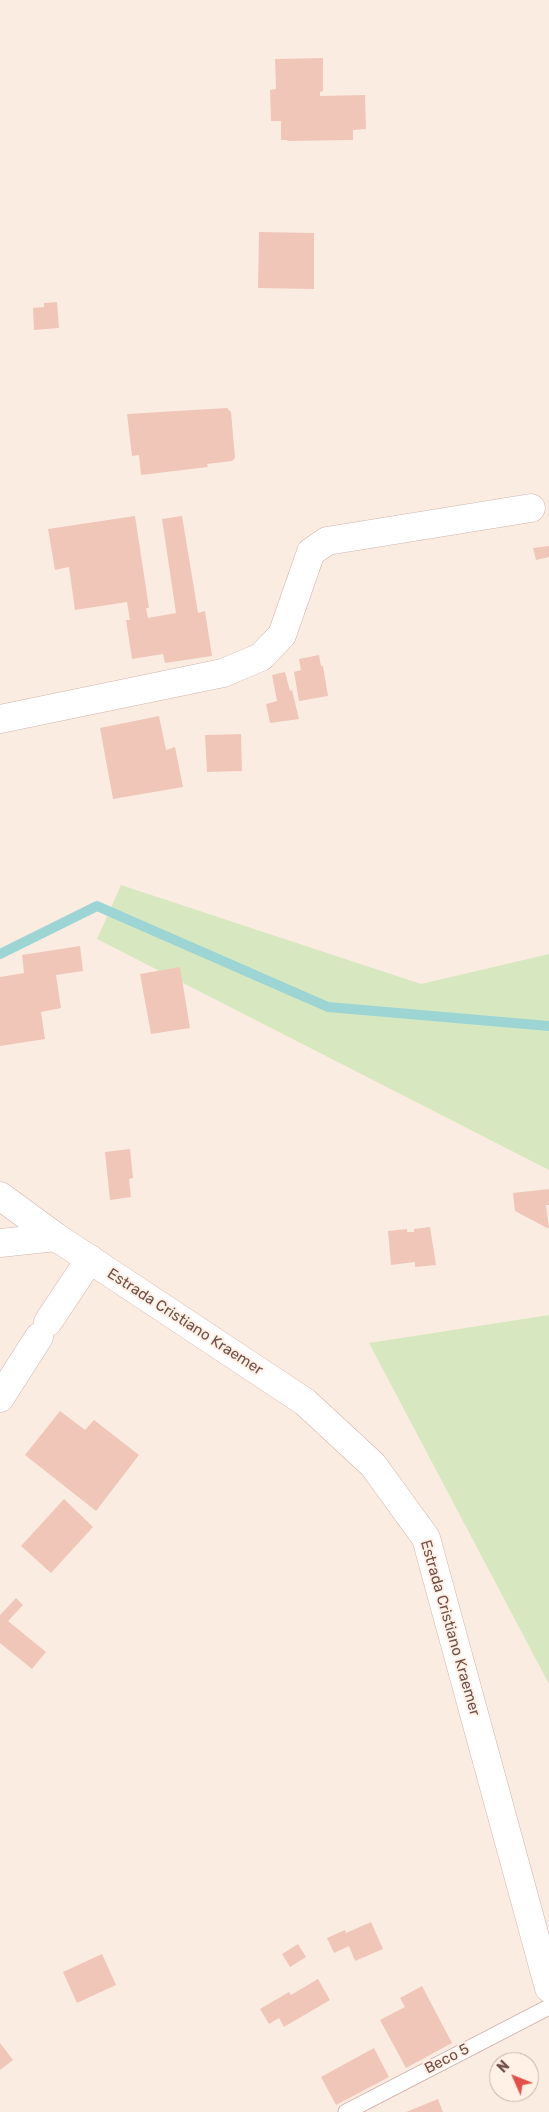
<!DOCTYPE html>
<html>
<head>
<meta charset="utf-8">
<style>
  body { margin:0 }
  #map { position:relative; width:549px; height:2112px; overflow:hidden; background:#fbece1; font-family:Rubik,sans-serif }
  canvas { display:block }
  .north { position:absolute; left:489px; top:2052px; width:50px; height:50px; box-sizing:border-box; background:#fff1e6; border:1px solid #c7b1a7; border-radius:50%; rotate:314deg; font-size:14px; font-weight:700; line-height:20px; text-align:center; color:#725049 }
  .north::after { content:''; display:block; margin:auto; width:18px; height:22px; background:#e35048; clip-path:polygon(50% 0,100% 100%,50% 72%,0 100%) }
</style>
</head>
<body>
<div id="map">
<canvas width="549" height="2112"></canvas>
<div class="north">N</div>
</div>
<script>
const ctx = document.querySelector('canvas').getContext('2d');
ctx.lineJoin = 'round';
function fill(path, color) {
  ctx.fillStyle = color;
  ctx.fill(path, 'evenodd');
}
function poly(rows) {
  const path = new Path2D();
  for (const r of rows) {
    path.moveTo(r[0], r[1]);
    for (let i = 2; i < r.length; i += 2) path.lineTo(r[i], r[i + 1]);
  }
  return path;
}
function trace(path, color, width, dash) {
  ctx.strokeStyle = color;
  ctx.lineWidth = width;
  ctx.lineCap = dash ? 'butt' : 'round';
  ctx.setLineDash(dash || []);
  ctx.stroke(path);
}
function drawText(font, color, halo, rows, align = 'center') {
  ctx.font = font + ' Rubik,sans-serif';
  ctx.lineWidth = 4;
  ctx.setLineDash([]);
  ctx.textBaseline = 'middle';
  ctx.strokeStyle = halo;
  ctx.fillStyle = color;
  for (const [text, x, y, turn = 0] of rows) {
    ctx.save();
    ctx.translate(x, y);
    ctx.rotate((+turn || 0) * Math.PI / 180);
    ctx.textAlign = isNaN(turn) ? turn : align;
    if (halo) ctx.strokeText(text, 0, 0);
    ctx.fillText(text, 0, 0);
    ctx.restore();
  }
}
fill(poly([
  [121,885,421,984,549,954,549,1170,97,939],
  [549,1315,549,1684,369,1343]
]), '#d7e8c0');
trace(poly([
  [0,954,97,906,328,1007,549,1026]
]), '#9dd5d5', 10);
fill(poly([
  [323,58,323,91,320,92,320,96,365,95,366,129,353,130,353,140,287,141,288,140,281,140,281,121,271,121,270,90,276,89,275,59],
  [259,232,314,233,314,289,258,288],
  [57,302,59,328,34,330,33,308,44,307,44,303],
  [227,408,231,412,235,458,232,461,207,464,208,467,141,475,139,455,132,456,127,414],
  [135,516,149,608,146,608,148,618,176,613,162,519,182,516,198,613,205,611,212,656,165,663,163,654,132,659,126,620,130,620,127,602,75,610,69,567,55,570,48,529],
  [549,546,549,557,536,560,533,548],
  [319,655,321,666,323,666,328,696,299,701,294,672,301,670,299,659],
  [285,672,290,691,292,690,299,719,270,723,266,704,277,701,272,675],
  [159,716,166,750,175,747,183,787,113,799,100,728],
  [241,734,242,771,207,772,205,735],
  [80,946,83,971,56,975,61,1008,41,1012,45,1039,0,1046,0,977,24,973,22,955],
  [180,967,190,1028,151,1034,140,974],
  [130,1149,133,1178,129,1179,131,1197,110,1200,105,1152],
  [549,1189,549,1205,546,1205,549,1228,547,1228,515,1211,513,1193],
  [430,1227,436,1265,415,1267,415,1262,391,1265,388,1231,407,1229,407,1232,414,1232,414,1229],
  [60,1411,85,1430,94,1420,139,1455,96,1511,25,1455],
  [64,1499,93,1527,51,1573,21,1546],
  [16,1598,23,1605,8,1621,46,1652,32,1669,0,1643,0,1615],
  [371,1922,383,1949,355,1961,349,1946,334,1953,327,1938,345,1930,346,1933],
  [298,1944,306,1957,290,1967,282,1954],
  [102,1954,116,1985,77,2003,63,1972],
  [318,1979,330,2000,284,2027,279,2018,269,2024,260,2009,289,1992,291,1995],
  [422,1986,452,2043,406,2068,380,2020,405,2007,400,1998],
  [0,2043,13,2060,0,2070],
  [374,2048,389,2077,336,2105,321,2077],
  [438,2099,443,2112,406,2112]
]), '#f0c6b9');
const service = poly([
  [346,2112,549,2007]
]);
const minor = poly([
  [0,719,223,673,261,657,282,635,311,552,327,541,531,508],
  [0,1243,56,1237],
  [48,1322,90,1259],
  [0,1398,39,1337]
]);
const secondary = poly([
  [0,1196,56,1237,305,1402,373,1465,426,1538,549,1988]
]);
trace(service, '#ceb4ab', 17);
trace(minor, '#ceb4ab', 29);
trace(secondary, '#d1b3a8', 29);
trace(service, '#fff', 15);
trace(minor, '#fff', 28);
trace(secondary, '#fff', 28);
drawText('15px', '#725049', '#fff1e6', [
  ["Estrada Cristiano Kraemer",185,1322,33],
  ["Estrada Cristiano Kraemer",450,1628,74],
  ["Beco 5",447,2059,-27]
]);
</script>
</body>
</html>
